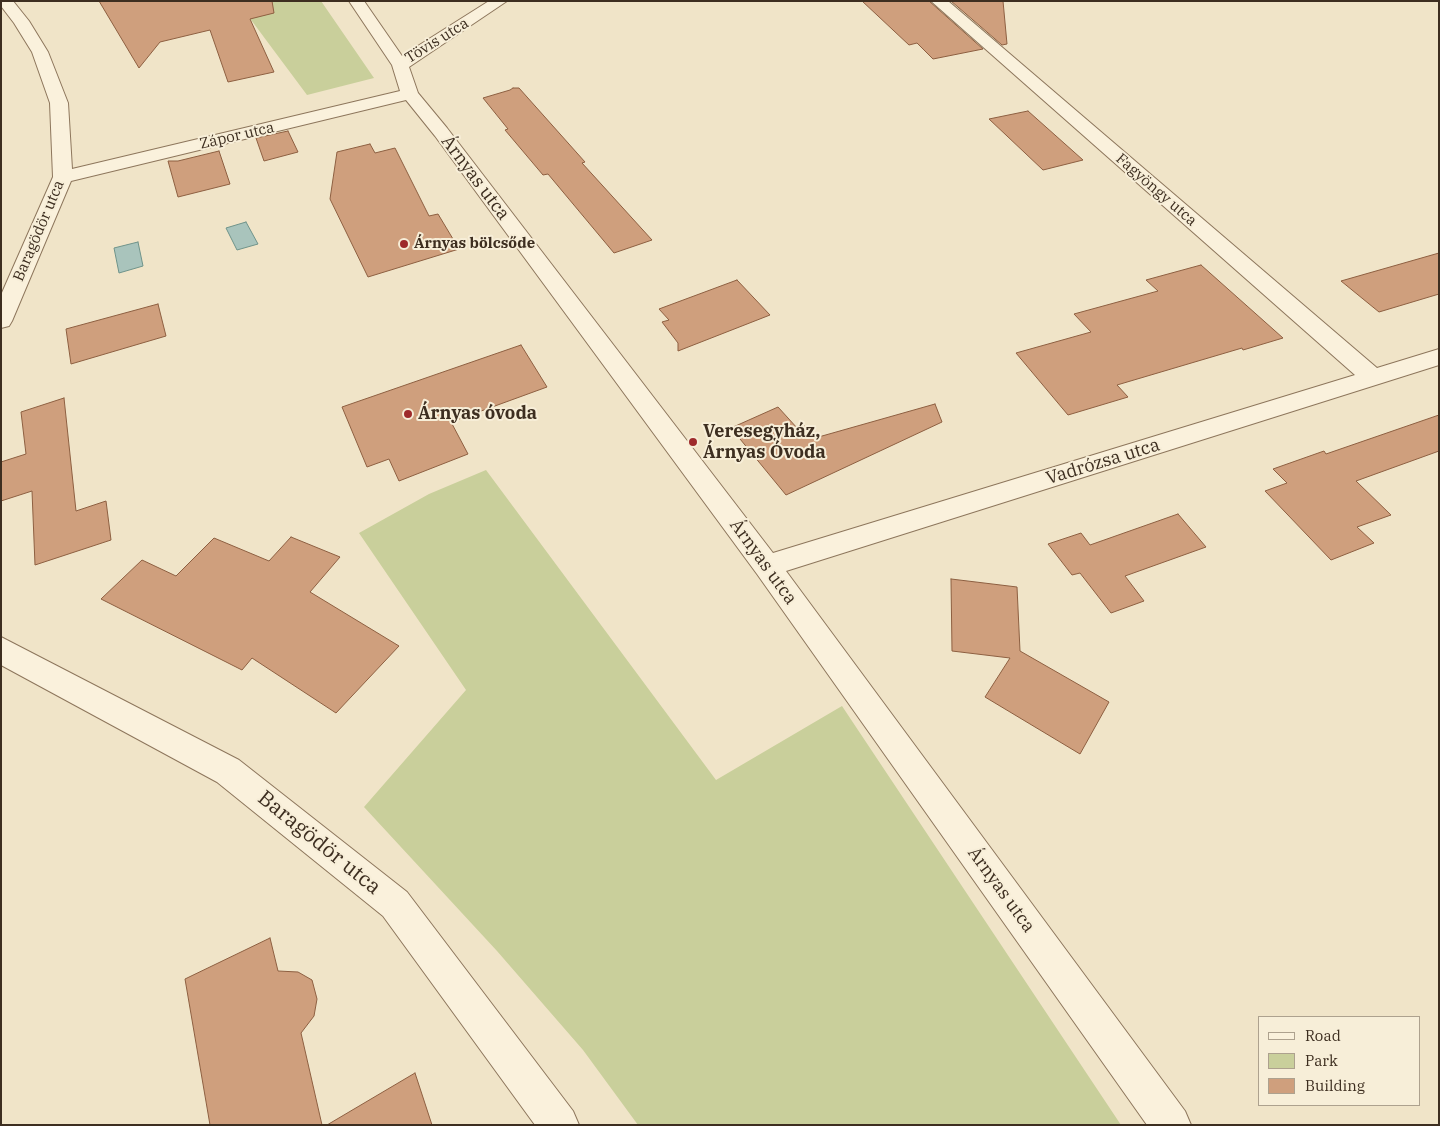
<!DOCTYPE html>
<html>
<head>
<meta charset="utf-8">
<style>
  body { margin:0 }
  #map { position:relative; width:1440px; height:1126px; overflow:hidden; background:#f0e4c8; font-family:"IBM Plex Serif",serif }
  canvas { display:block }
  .frame { position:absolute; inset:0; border:2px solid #3d2e20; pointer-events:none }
  .legend { position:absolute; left:1258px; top:1016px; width:162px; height:90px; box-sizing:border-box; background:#f7eed8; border:1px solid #ada18e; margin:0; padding:6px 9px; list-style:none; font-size:15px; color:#3d2e20 }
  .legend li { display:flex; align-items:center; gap:10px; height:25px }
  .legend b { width:25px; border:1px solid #ada18e }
</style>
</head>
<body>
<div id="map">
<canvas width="1440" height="1126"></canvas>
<div class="frame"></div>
<ul class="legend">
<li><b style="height:6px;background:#faf1dc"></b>Road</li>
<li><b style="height:14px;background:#c9cf9b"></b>Park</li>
<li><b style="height:14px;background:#cf9f7d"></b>Building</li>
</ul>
</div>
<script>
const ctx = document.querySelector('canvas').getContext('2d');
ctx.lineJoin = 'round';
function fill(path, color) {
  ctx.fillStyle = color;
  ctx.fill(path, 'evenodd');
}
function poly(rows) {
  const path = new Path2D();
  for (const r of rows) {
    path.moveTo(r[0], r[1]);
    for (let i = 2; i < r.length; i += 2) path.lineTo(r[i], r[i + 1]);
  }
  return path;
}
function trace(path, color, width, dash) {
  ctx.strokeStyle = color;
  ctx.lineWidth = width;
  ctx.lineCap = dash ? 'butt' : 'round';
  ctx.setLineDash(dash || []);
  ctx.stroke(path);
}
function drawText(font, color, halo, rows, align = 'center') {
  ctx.font = font + ' "IBM Plex Serif",serif';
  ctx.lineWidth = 4;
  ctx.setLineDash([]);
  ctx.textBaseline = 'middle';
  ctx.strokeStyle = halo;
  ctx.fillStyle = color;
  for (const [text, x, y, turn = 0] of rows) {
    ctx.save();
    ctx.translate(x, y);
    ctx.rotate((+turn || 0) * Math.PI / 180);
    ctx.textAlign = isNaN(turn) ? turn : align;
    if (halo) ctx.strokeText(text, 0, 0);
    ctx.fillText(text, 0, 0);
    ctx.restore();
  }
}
fill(poly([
  [237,1,321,1,374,78,307,95],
  [486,470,716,780,842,706,1121,1125,638,1125,583,1050,497,951,364,807,466,690,359,533,429,494]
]), '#c9cf9b');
const water = poly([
  [246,222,258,244,237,250,226,228,246,222],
  [138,242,143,266,119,273,114,248,138,242]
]);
fill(water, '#a9c4bc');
trace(water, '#6f938a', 1);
const building = poly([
  [99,1,272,1,274,13,250,19,274,72,228,82,210,30,160,42,139,68,99,1],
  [862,1,929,1,983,49,933,59,917,43,909,45,862,1],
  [951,1,1003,1,1007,44,1002,45,951,1],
  [513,88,519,88,585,162,582,163,652,240,614,253,548,174,543,175,505,130,508,129,483,98,510,90,513,88],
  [1028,111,1083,160,1043,170,989,119,1028,111],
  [288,131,298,152,264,161,256,138,288,131],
  [370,144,375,153,395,148,429,216,438,214,459,249,368,277,330,199,337,152,370,144],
  [219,151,230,184,178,197,168,161,178,161,219,151],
  [1439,253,1439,294,1379,312,1341,281,1439,253],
  [1201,265,1283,338,1243,350,1242,348,1117,385,1128,397,1068,415,1016,353,1091,332,1074,314,1158,291,1146,280,1201,265],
  [737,280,770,315,678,351,678,343,662,322,669,320,659,309,737,280],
  [158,304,166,336,71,364,66,329,158,304],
  [521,345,547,387,451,422,468,454,399,481,389,459,367,467,342,407,521,345],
  [64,398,76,511,106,501,111,540,35,565,32,491,1,501,1,462,26,454,21,412,64,398],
  [935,404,942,422,786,495,731,428,778,407,798,429,805,426,815,438,935,404],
  [1439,415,1439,451,1356,481,1391,515,1357,527,1374,543,1331,560,1265,491,1287,483,1273,469,1324,451,1326,454,1439,415],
  [1178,514,1206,547,1125,576,1144,601,1111,613,1080,573,1072,575,1048,544,1081,533,1090,545,1178,514],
  [291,537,340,557,310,592,399,646,336,713,252,658,242,670,101,599,142,560,176,576,214,538,269,561,291,537],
  [951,579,1017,587,1020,651,1109,702,1080,754,985,697,1010,658,952,651,951,579],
  [270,938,278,971,298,972,312,980,317,999,314,1016,301,1033,322,1125,210,1125,185,979,270,938],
  [415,1073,432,1125,327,1125,415,1073]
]);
fill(building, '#cf9f7d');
trace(building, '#8d5f41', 1);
const street = poly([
  [1,1,13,1,29,21,48,52,68,103,72,169,400,91,392,65,349,1,364,1,402,56,489,1,507,1,409,67,418,93,447,128,773,553,1355,375,931,1,948,1,1377,368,1439,349,1439,365,786,571,1185,1111,1191,1125,1147,1125,757,574,435,136,406,100,71,181,12,321,9,326,1,328,1,295,53,177,50,103,32,52,14,23,1,6,1,1],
  [1,637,239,760,407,892,573,1111,579,1125,535,1125,383,916,217,782,1,665,1,637]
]);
trace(street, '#8d765c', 2);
fill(street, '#faf1dc');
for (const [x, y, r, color] of [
  [404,244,5,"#9e2a2b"],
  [408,414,5,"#9e2a2b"],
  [693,442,5,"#9e2a2b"]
]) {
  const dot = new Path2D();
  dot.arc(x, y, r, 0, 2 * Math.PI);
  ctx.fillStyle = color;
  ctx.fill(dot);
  trace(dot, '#f7eed8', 2);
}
drawText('15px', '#3d2e20', '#f7eed8', [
  ["Tövis utca",437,41,-32],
  ["Zápor utca",237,136,-13],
  ["Fagyöngy utca",1156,190,41],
  ["Baragödör utca",39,231,-67]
]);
drawText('bold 15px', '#3d2e20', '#f7eed8', [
  ["Árnyas bölcsőde",414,244]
], 'left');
drawText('18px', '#3d2e20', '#f7eed8', [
  ["Árnyas utca",475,178,53],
  ["Vadrózsa utca",1103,462,-17],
  ["Árnyas utca",763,562,54],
  ["Árnyas utca",1001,890,54]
]);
drawText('bold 18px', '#3d2e20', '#f7eed8', [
  ["Árnyas óvoda",418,414],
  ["Veresegyház,",703,432],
  ["Árnyas Óvoda",703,453]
], 'left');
drawText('21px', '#3d2e20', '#f7eed8', [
  ["Baragödör utca",319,843,39]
]);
</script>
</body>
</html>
